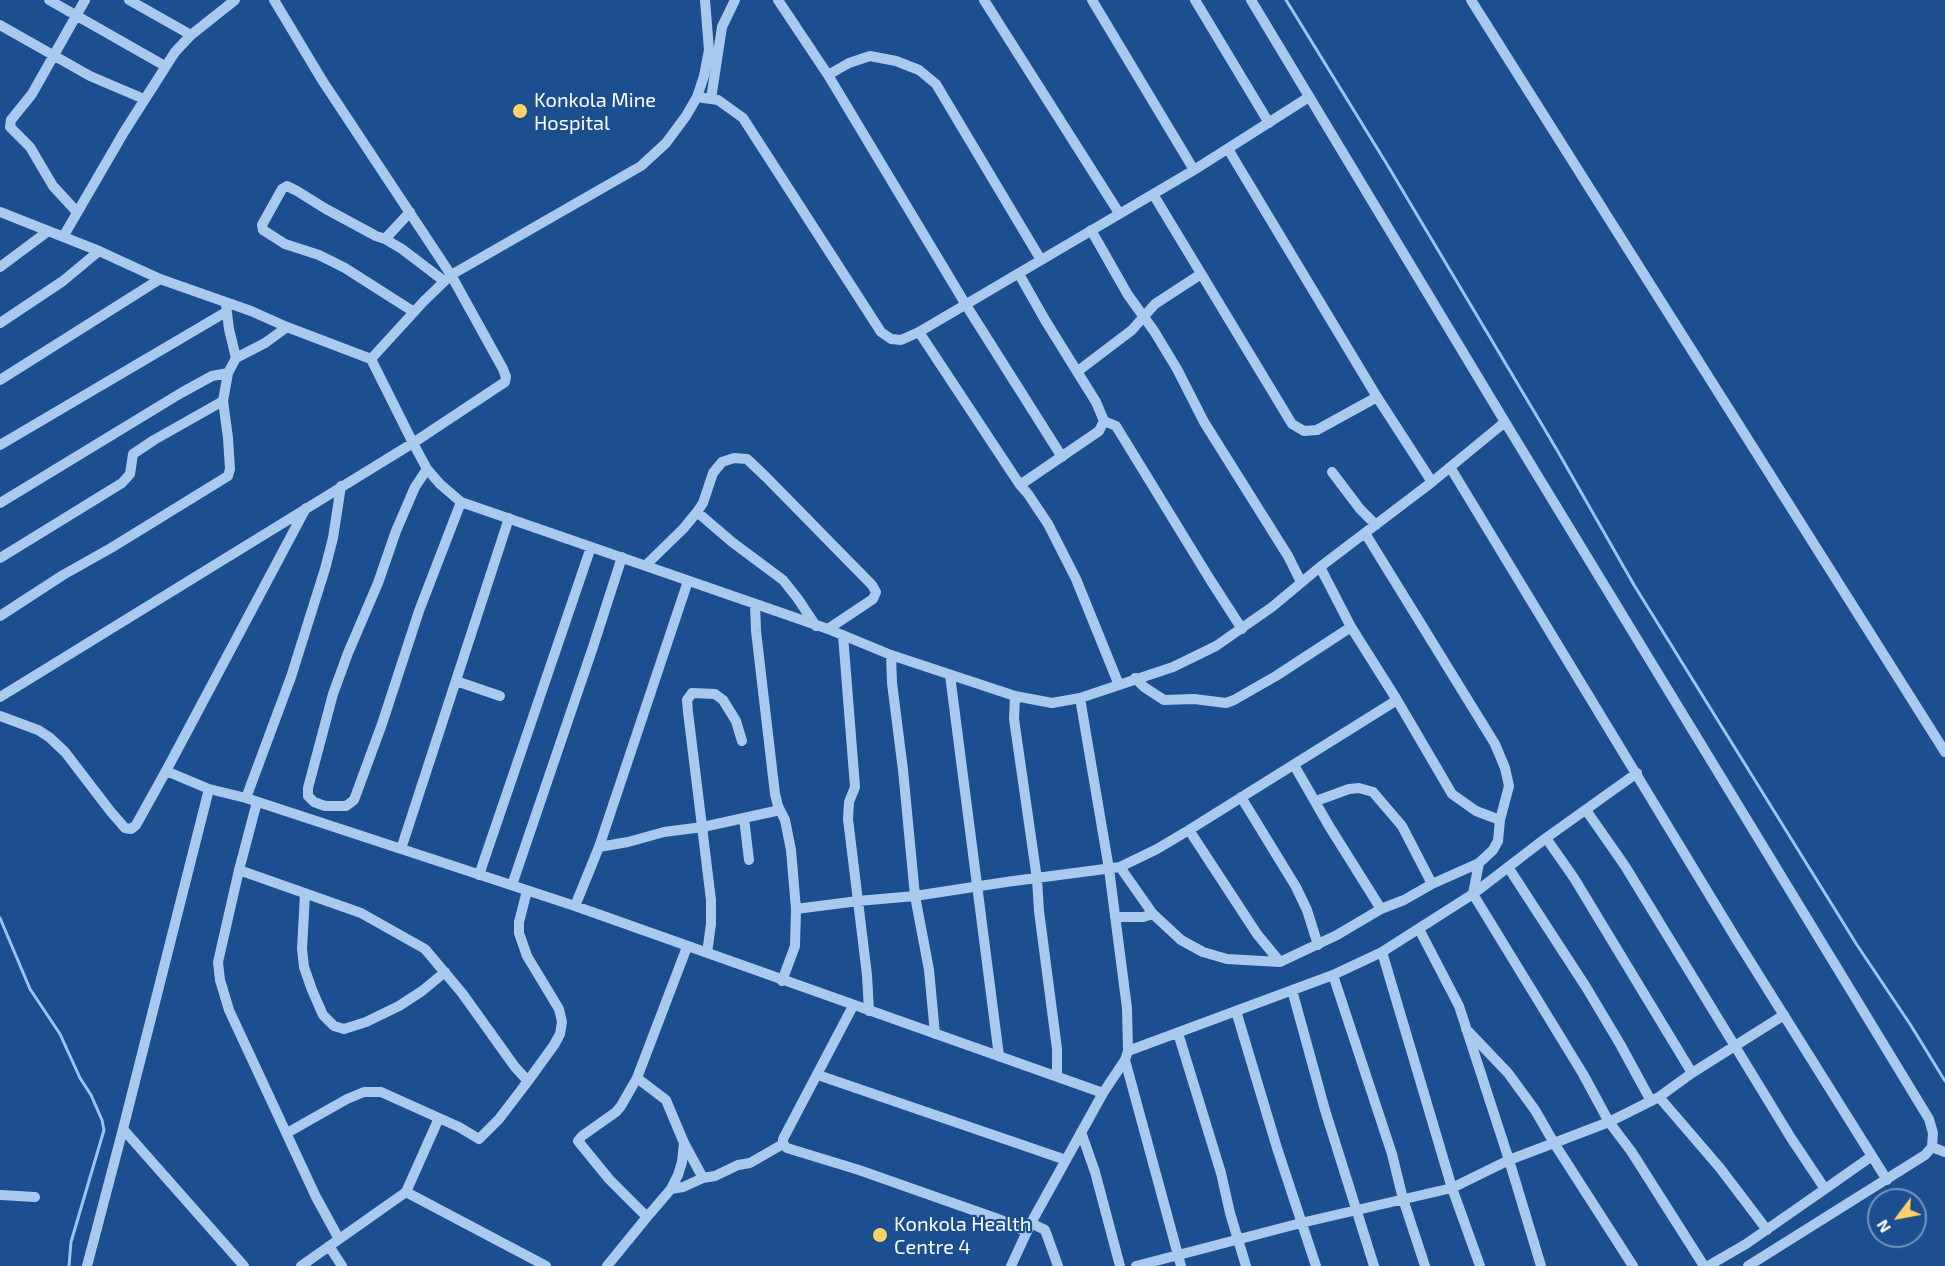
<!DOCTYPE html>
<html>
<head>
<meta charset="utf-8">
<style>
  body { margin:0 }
  #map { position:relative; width:1945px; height:1266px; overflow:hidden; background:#1b4f8f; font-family:"Exo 2",sans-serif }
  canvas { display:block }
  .north { position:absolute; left:1867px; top:1188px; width:60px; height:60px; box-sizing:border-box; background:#1b4f8f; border:2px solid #7695bc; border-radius:50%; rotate:238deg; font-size:16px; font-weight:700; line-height:24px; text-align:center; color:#fff }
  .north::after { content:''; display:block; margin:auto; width:21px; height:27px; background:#ffd166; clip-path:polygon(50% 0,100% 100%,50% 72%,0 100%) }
</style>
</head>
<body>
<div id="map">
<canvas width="1945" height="1266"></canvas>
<div class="north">N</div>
</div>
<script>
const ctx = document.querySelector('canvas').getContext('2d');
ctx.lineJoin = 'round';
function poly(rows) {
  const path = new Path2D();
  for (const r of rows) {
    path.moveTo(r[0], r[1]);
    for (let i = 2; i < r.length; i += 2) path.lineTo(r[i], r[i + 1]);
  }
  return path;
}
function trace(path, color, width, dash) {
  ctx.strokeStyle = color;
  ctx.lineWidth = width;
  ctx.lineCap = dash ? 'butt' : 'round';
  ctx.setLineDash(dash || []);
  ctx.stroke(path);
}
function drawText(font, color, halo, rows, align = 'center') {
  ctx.font = font + ' "Exo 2",sans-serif';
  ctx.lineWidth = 4.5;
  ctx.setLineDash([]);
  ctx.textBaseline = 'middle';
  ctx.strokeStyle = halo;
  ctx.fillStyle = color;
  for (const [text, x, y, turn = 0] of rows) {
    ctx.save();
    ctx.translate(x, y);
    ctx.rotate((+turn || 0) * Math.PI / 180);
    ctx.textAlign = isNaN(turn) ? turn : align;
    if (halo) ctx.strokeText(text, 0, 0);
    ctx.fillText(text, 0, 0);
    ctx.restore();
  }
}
trace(poly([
  [1286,0,1388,166,1557,450,1634,585,1857,945,1910,1024,1945,1081],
  [0,918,30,989,60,1034,80,1078,91,1095,102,1120,104,1130,71,1242,69,1266]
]), '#9cc4f0', 3);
trace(poly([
  [49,0,165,66],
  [129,0,191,35],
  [274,0,322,80,451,275,503,369,506,377,505,382,413,443,371,359],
  [778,0,828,75,966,305,1062,457],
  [984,0,1119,213],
  [1092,0,1194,170],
  [1195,0,1269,123],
  [1471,0,1945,752],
  [0,25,90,76,144,99],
  [828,75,849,63,870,56,896,61,919,70,936,84,1041,260],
  [697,97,718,100,743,118,881,332,891,339,901,340,919,332,1194,170,1309,97],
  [711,99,722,27,735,0],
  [1228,149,1377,397,1432,482],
  [1153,194,1292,424,1304,431,1317,430,1377,397],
  [0,212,99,251,160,279,251,311,287,327,371,359,424,301,451,275,641,166,666,143,686,116,697,97,704,76,709,50,705,0],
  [77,212,53,186,30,147,10,127,11,120,32,94,85,0],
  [1091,230,1128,295,1154,331,1177,369,1204,422,1288,556,1301,582],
  [63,237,124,132,175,52,191,35,235,0],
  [385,239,410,212],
  [0,267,47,232],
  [1019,274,1045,320,1096,402,1104,421,1099,431,1020,485],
  [226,305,229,329,236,358],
  [414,312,345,268,319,255,285,244,263,230,262,225,282,189,287,186,297,191,326,209,376,236,385,239,402,249,444,281],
  [0,323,63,281,99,251],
  [919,332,1020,485,1028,494,1048,524,1076,579,1119,685],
  [1078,371,1132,330,1155,304,1201,274],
  [0,380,160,279],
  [1104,421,1116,426,1211,581,1242,629],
  [1505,422,1929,1119,1933,1133,1932,1147,1925,1155,1748,1266],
  [0,445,226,312],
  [1450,467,1738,942,1887,1180],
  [427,469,415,487,396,531,378,583,348,653,333,694,308,788,308,796,314,802,325,806,346,806,354,800,382,724,419,611,461,502],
  [1332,472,1360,509,1376,525],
  [0,503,181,393,212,376,228,373],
  [697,512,732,542,783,580,798,599,816,626],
  [0,558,122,483,130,474,133,454,154,440,223,401],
  [646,565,683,529,697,512,703,503,713,473,722,462,734,458,747,459,766,477,872,585,876,592,873,599,828,629],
  [1320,567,1351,627,1397,700,1452,794,1476,811,1500,820],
  [755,604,756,631,775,794,778,806,785,820,791,850,796,909,795,946,782,981],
  [0,616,63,575,111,548,228,476,230,469,228,438,223,401,228,373,236,358,265,343,287,327],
  [843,635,855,787,849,802,848,819,867,975,869,1011],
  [891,655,892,683,903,770,915,896,929,970,935,1034],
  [950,675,999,1056],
  [1135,678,1144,687,1164,700,1194,699,1226,703,1234,700,1276,676,1351,627],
  [456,681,500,696],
  [1015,696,1014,719,1037,879,1039,911,1057,1049,1057,1077],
  [0,697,413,443,427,469,440,484,461,502,828,629,891,655,1015,696,1052,703,1080,698,1173,667,1216,646,1272,607,1320,567,1432,482,1505,422,1251,0],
  [0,716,38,730,49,737,65,752,111,812,125,828,131,829,136,825,166,771,306,508],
  [1294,765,1329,826,1381,909],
  [166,771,209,789,246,798,575,906,1103,1093],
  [1241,797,1296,887,1307,910,1318,945],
  [246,798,291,677,325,569,333,538,341,486],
  [1316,801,1349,789,1359,788,1373,792,1402,826,1432,884],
  [257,802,239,870,218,962,220,980,229,1010,316,1197,339,1239],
  [1586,810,1625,866,1791,1138,1825,1189,1872,1156],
  [744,818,749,860],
  [1189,830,1257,934,1280,962],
  [1546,838,1574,878,1692,1073],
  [599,847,628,842,664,832,703,827,780,810],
  [401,849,509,518],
  [1479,863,1473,894,1583,1074,1609,1122,1631,1151,1704,1266],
  [1120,867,1153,914,1181,940,1203,952,1227,959,1280,962,1337,935,1381,909,1404,900,1432,884,1479,863,1493,850,1498,841,1500,820,1509,786,1505,768,1495,744,1365,533],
  [1508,867,1586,987,1620,1044,1651,1101],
  [239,870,361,913,425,949,462,993,515,1067,528,1081],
  [479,875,591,547],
  [512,885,593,647,622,557],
  [305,894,302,949,304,967,312,990,323,1015,334,1026,344,1029,366,1022,399,1006,422,991,445,972],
  [575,906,599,847,688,581],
  [796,909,858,901,915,896,1006,882,1120,867,1157,849,1189,830,1397,700],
  [1115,917,1143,917,1153,914],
  [1419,929,1459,1006,1509,1160,1541,1266],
  [1382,952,1452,1188,1480,1266],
  [707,953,711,924,711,900,688,712,687,700,692,693,715,694,723,700,736,721,742,741],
  [1333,975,1392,1154,1403,1199,1425,1266],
  [1292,990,1325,1110,1374,1266],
  [853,1006,783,1139,783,1144,787,1148,859,1170,1001,1220,1027,1232],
  [1236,1011,1277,1148,1316,1266],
  [1466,1029,1508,1073,1535,1110,1554,1143,1609,1122,1659,1097,1692,1073,1784,1015],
  [1178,1033,1221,1173,1230,1213,1246,1266],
  [1128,1051,1333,975,1382,952,1473,894,1546,838,1637,773],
  [1125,1060,1181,1266],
  [818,1075,1066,1160],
  [637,1078,666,1100,684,1143,682,1162,678,1175,671,1189,647,1217],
  [1659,1097,1720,1168,1767,1230],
  [123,1129,244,1266],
  [1081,1132,1095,1172,1120,1266],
  [287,1133,347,1099,364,1092,381,1092,459,1127,479,1139,499,1119,528,1081,554,1045,560,1034,562,1022,559,1009,527,956,519,933,519,922,527,891],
  [684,1143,703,1178],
  [1932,1147,1945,1152],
  [671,1189,683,1187,703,1178,715,1176,738,1165,750,1163,783,1144],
  [406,1192,546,1266],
  [0,1195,35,1197],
  [1031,1223,1045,1230,1058,1266],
  [329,1246,342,1266],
  [87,1266,123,1129,209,789],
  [301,1266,406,1192,439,1118],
  [607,1266,647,1217,609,1179,578,1141,582,1136,616,1112,621,1106,637,1078,687,947],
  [1011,1266,1031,1223,1103,1093,1125,1060,1128,1051,1127,1008,1109,869,1080,698],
  [1136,1266,1301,1223,1452,1188,1509,1160,1554,1143,1633,1266],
  [1708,1266,1746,1244,1825,1189]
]), '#a9c9ee', 10);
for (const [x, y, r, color] of [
  [520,111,8,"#ffd166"],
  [880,1235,8,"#ffd166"]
]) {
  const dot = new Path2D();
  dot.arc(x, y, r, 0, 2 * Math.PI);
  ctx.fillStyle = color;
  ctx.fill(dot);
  trace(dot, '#1b4f8f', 2);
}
drawText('20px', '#fff', '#1b4f8f', [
  ["Konkola Mine",534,100],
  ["Hospital",534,123],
  ["Konkola Health",894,1224],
  ["Centre 4",894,1247]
], 'left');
</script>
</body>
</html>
